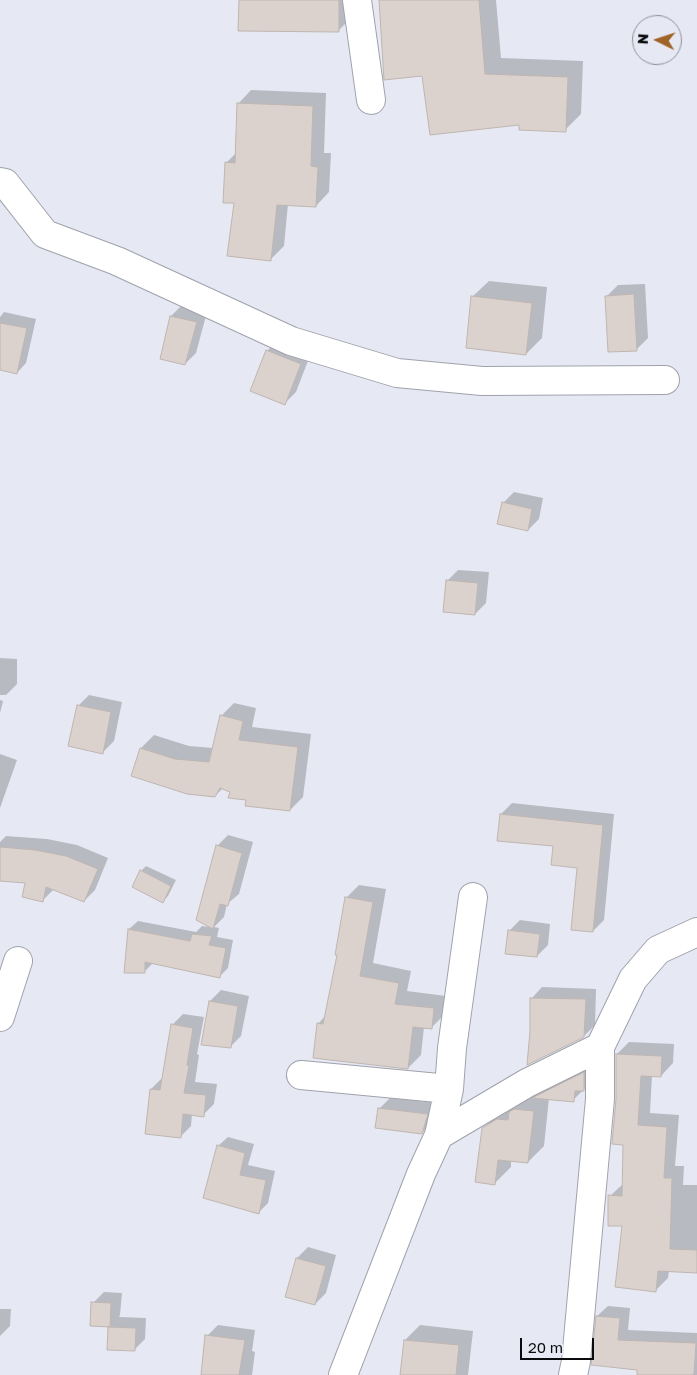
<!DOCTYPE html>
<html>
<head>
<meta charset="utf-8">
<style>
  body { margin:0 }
  #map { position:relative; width:697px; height:1375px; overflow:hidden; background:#e6e9f3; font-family:"Golos Text",sans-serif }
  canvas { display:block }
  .north { position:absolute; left:632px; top:15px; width:50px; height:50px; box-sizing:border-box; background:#e6e9f3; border:1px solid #8e9097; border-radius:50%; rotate:274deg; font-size:14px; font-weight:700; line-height:20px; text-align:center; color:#0a0b0e }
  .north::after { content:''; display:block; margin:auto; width:18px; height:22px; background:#a16428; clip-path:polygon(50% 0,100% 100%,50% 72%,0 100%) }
  .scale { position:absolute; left:520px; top:1338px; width:74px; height:22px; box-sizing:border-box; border:2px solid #0a0b0e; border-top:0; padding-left:6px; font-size:15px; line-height:18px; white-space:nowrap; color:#0a0b0e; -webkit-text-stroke:4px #e6e9f3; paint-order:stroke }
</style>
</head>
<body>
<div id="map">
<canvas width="697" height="1375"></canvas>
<div class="north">N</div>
<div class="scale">20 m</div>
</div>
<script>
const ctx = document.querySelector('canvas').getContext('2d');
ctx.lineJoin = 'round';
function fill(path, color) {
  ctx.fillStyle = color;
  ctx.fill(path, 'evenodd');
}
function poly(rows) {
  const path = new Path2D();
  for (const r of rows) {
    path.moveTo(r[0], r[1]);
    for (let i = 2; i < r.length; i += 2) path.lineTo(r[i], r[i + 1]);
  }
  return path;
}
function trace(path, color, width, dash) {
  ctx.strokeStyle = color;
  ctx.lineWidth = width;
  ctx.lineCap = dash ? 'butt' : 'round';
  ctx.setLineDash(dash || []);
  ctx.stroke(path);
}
fill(poly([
  [240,0,349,0,349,20,338,31],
  [380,0,496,0,501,58,583,61,581,114,565,130,520,123,424,75],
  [251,90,326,93,324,153,331,153,329,192,316,206,288,204,284,246,270,260,226,163,237,152,238,104],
  [489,281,547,287,542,338,526,354,472,297],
  [645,284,648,338,637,349,607,296,618,285],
  [182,305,207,312,196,353,185,364,161,358,171,316],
  [4,312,36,319,26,363,17,373,0,369,0,317],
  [278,340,311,353,296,392,285,403,267,351],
  [514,492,543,498,539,519,528,530,503,503],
  [458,570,489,572,486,603,475,614,447,581],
  [0,658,17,659,17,684,6,695,0,695],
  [89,695,122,702,114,741,103,752,78,706],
  [0,700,3,701,0,713],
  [234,703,256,708,252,727,311,734,303,797,290,810,248,799,223,788,215,796,141,748,154,735,189,746,213,748,221,716],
  [0,754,17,760,0,808],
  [512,803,614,814,604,920,593,931,579,867,554,845,501,814],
  [228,835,253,842,239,894,227,904,224,917,214,927,219,928,217,937,233,940,228,968,219,977,153,963,144,972,125,971,129,929,138,921,196,932,202,926,210,927,217,846],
  [6,836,47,839,77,845,108,858,95,890,84,901,53,890,42,901,26,882,0,880,0,842],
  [146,866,176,880,168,896,162,902,141,871],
  [359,885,386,889,373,963,411,971,407,991,446,996,444,1015,431,1028,424,1027,421,1055,408,1068,318,1024,326,1015,338,954,346,898],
  [520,920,550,924,548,945,537,956,509,931],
  [542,987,596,989,595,1025,584,1036,532,998],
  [221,990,249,996,241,1036,230,1047,210,1001],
  [183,1014,204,1017,197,1054,199,1055,195,1082,217,1084,214,1104,203,1115,192,1114,191,1126,180,1137,151,1089,162,1078,172,1025],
  [629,1042,674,1044,673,1063,661,1076,652,1075,650,1113,679,1115,675,1166,684,1166,683,1185,697,1185,697,1272,669,1271,668,1278,656,1290,610,1196,623,1184,624,1144,617,1099,617,1054],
  [595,1062,595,1079,573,1100,549,1098,544,1146,528,1162,511,1160,511,1167,495,1183,483,1129,499,1112,531,1093,538,1094,545,1087],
  [390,1098,438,1103,433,1121,422,1133,379,1109],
  [228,1137,254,1144,248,1165,275,1171,268,1203,259,1212,218,1146],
  [308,1247,336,1255,326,1293,315,1304,297,1258],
  [104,1292,122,1293,120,1315,119,1317,146,1318,145,1339,134,1350,109,1328,111,1326,92,1325,93,1303],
  [608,1306,630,1308,628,1330,697,1333,697,1375,639,1375,639,1369,597,1316],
  [0,1309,11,1309,10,1326,0,1336],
  [218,1325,255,1330,252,1351,255,1352,252,1375,202,1375,207,1336],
  [420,1325,473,1331,468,1375,401,1375,405,1340]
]), '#0003');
const building = poly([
  [239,0,339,0,339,32,238,31,239,0],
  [379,0,479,0,485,74,568,77,566,132,519,130,519,125,430,135,422,76,384,80,379,0],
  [237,103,313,106,311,166,318,167,316,207,277,205,271,261,227,256,234,203,223,203,225,162,235,163,237,103],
  [634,294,637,351,608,352,605,296,634,294],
  [471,296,532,303,526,355,466,348,471,296],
  [170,316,197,322,185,365,160,359,170,316],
  [0,323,27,328,17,374,0,370,0,323],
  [266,350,301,364,285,405,250,391,266,350],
  [502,502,532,509,528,531,497,524,502,502],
  [446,580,478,583,475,615,443,612,446,580],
  [77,705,111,712,103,754,68,746,77,705],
  [220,715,243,721,239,740,298,747,290,811,245,806,246,800,228,798,230,792,220,788,215,797,187,794,131,776,140,748,175,759,209,762,220,715],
  [500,814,603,825,593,932,571,930,577,868,551,865,553,846,497,841,500,814],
  [216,845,242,853,228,906,220,904,213,929,196,920,216,845],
  [0,847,35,850,66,856,98,869,84,902,46,887,43,902,22,897,25,883,0,881,0,847],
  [140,870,171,886,163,903,132,887,140,870],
  [345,897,373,902,360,976,399,983,395,1004,434,1008,432,1029,413,1027,408,1069,313,1058,317,1023,323,1024,337,955,335,955,345,897],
  [128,929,190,941,192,934,212,936,209,945,226,948,220,978,145,962,145,973,124,973,128,929],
  [508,930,540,934,537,957,505,954,508,930],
  [530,998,586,999,584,1037,527,1065,530,1031,530,998],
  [209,1001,238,1006,231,1048,201,1045,209,1001],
  [171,1024,193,1028,187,1065,189,1066,184,1093,206,1095,204,1117,183,1114,181,1138,145,1134,150,1089,160,1090,171,1024],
  [616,1054,662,1056,661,1077,641,1076,638,1125,667,1127,664,1178,672,1178,670,1249,697,1250,697,1273,658,1271,656,1292,615,1287,622,1226,608,1226,608,1195,622,1196,623,1145,612,1144,616,1099,616,1054],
  [584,1072,584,1091,575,1091,574,1102,532,1098,584,1072],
  [378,1108,428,1114,422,1134,375,1128,378,1108],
  [514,1109,534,1111,528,1163,498,1160,495,1185,475,1182,482,1128,497,1119,508,1120,509,1112,514,1109],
  [217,1145,245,1153,240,1175,266,1180,259,1214,203,1198,217,1145],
  [296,1258,326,1266,315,1305,285,1297,296,1258],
  [91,1302,111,1303,110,1327,90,1326,91,1302],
  [596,1316,620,1318,618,1340,696,1343,694,1375,637,1375,637,1370,591,1365,596,1316],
  [108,1327,136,1328,135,1351,107,1350,108,1327],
  [205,1335,245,1340,239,1375,201,1375,205,1335],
  [404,1340,459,1345,456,1375,400,1375,404,1340]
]);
fill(building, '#dcd2cd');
trace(building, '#bfb5b0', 1);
const minor = poly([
  [357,0,371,100],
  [0,182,5,183,45,234,117,261,291,341,397,373,482,381,665,380],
  [0,1017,18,961],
  [301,1075,449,1089],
  [439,1135,527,1083,600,1047,633,979,658,950,697,932],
  [343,1375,421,1174,439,1135,449,1089,452,1048,473,897],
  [573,1375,576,1361,600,1099,600,1047]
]);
trace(minor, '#9fa2ab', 30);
trace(minor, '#fff', 28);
</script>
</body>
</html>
